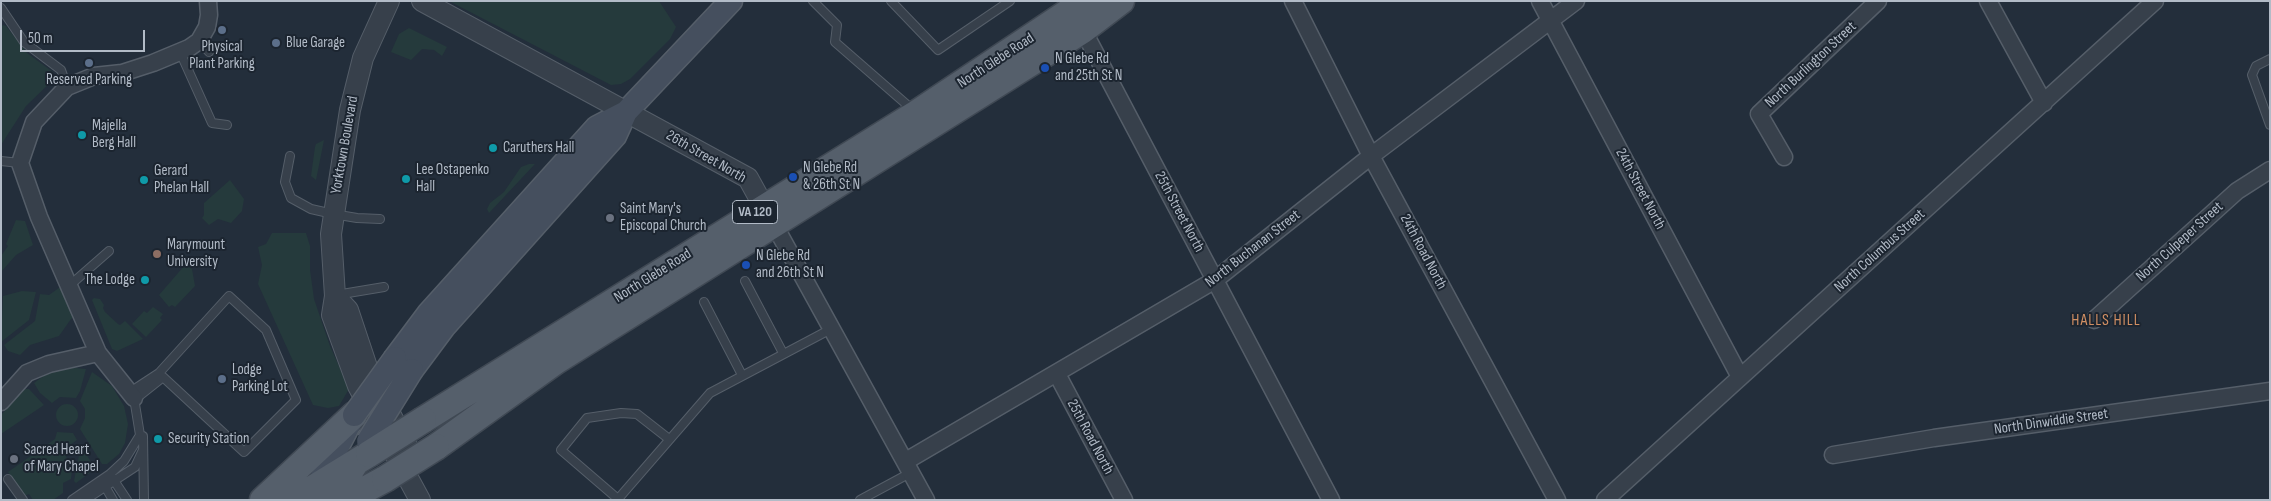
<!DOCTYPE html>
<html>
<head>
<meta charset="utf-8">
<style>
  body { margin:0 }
  #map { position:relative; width:2271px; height:501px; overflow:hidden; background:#232e3b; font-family:"Sofia Sans Condensed",sans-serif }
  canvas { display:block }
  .frame { position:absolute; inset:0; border:2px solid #b2bbc7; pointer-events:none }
  .scale { position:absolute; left:20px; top:30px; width:125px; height:22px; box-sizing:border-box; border:2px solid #b2bbc7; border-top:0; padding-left:6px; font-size:15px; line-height:18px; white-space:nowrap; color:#b2bbc7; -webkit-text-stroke:4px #1c2530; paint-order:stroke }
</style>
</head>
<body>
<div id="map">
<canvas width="2271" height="501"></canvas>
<div class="frame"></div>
<div class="scale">50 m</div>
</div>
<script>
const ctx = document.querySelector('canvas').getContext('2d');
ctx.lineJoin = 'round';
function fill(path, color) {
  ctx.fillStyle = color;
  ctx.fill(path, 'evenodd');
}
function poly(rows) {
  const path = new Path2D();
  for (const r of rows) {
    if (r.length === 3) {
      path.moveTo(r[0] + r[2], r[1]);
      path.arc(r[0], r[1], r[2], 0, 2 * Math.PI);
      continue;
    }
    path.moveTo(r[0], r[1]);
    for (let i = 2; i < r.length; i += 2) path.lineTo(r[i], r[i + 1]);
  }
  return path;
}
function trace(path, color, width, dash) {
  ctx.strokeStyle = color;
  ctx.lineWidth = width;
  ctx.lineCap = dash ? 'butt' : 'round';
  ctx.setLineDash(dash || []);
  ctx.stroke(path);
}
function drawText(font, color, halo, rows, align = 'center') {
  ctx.font = font + ' "Sofia Sans Condensed",sans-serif';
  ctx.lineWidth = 4;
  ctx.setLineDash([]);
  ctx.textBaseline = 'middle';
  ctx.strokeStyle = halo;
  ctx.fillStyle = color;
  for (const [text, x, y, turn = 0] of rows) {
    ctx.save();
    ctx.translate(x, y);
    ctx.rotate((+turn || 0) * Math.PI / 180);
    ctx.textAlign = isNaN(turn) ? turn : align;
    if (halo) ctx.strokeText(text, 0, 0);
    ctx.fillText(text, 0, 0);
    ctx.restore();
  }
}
fill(poly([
  [449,1,659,1,676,27,670,39,630,79,621,84,611,85],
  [3,25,6,26,27,53,53,72,53,80,26,106,1,145,1,26],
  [409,28,447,47,442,56,434,50,422,49,411,60,391,52,399,34],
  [324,140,316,180,311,176,315,147,316,144],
  [529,164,535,164,489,213,487,209,490,203,504,192,521,167],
  [230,180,244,199,242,211,231,223,218,219,209,225,202,218,204,215,204,203],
  [16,220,25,221,33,245,16,255,1,272,1,256,8,246,6,244],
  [272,233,306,233,310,246,310,270,314,299,330,346,349,389,339,406,328,408,313,405,258,284,262,265,258,247,266,244],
  [185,265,192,269,195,286,175,307,172,305,169,307,159,295],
  [63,285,77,315,71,319,59,336,30,345,20,355,8,351,4,345,35,321,40,294,49,295],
  [22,291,36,292,29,320,1,342,3,296],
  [94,298,100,299,104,305,103,308,105,312,118,324,120,325,125,321,143,339,117,351,112,349,92,300],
  [153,307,163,314,160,318,162,320,146,337,132,324,144,311,147,313],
  [65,367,86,369,80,391,76,398,60,397,52,403,40,393,34,383,49,372],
  [92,372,112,386,124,406,128,424,125,443,119,454,107,464,102,464,80,429,85,418,85,409,80,401],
  [25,389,29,389,44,405,1,434,1,415],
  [67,415,11],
  [57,432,73,433,77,440,63,450,72,469,71,479,63,483,63,493,53,500,33,500,29,494,24,496,8,472,55,439],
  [81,445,95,469,76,483,74,481]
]), '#253a3c');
const service = poly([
  [813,1,837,25,835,42,913,110],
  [891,1,938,50,1010,1],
  [1,8,24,42,61,70,67,87],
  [199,41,209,52],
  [180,52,212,123,227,125],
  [2270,59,2256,66,2252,75,2270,125],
  [290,156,285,182,291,198,311,209,333,214,357,218,380,219],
  [1,161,20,163],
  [745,281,783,353],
  [69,286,109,251],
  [336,295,384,287],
  [704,302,742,375],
  [130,392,159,373,229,296,266,330,296,400,244,452,163,377,134,400],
  [134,398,140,435,143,436,144,500],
  [669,439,637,414,621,413,587,418,561,450,618,499,710,393,831,329],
  [111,476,127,500],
  [8,479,23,500],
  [103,483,113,500],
  [72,500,110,474,124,461,140,435],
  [85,500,135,467,143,450],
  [860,500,912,472]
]);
const minor = poly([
  [1293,1,1371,156,1557,500],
  [1540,1,1740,377],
  [1988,1,2044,103],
  [1083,21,1083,30,1331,500],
  [1784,157,1759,114,1878,1],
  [770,217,926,500],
  [2094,320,2237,191,2270,170],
  [1057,374,1124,500],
  [134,398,98,353,39,217,20,163,34,122,67,87,94,76,122,73,153,63,189,48,199,41,207,27,209,15,208,1],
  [1,402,27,373,49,364,98,353],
  [1833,455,1934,438,2270,391],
  [906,461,1215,280,1371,156,1576,1],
  [1605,500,2155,1]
]);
const tertiary = poly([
  [389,1,363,58,350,110,331,234,335,296,332,315,358,386,420,500],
  [422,1,748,178,764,207],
  [335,296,348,310,369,373,407,446]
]);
const secondary = poly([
  [395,358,428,314,597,127,626,112,731,1],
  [412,370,444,327,615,136,626,112],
  [319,483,350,423]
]);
const primary = poly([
  [423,420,917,113,1085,1],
  [436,447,556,361,1083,30,1121,1],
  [263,500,354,415],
  [294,500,369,454],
  [332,500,354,465],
  [346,500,385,479]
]);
trace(service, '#555e69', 10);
trace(minor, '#555e69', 19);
trace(tertiary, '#555e69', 22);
trace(secondary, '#555e69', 25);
trace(primary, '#404954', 29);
trace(service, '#37404b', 8);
trace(minor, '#37404b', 16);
trace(tertiary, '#37404b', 20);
trace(secondary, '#454f5e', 22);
trace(primary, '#555f6b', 26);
const secondaryBridge = poly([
  [354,415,395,358],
  [368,441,412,370]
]);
const primaryBridge = poly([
  [369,454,423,420],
  [385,479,436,447]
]);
trace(secondaryBridge, '#555e69', 25, []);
trace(primaryBridge, '#404954', 29, []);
trace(secondaryBridge, '#454f5e', 22);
trace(primaryBridge, '#555f6b', 26);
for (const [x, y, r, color] of [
  [222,30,5,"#5c6f8a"],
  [276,43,5,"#5c6f8a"],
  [89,63,5,"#5c6f8a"],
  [1045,68,5,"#1a4fb4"],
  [82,135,5,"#0f9aa8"],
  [493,148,5,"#0f9aa8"],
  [793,177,5,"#1a4fb4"],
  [406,179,5,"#0f9aa8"],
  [144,180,5,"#0f9aa8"],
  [610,218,5,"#6b7280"],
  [157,254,5,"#8d6e63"],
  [746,265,5,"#1a4fb4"],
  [145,280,5,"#0f9aa8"],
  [222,379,5,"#5c6f8a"],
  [158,439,5,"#0f9aa8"],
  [14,459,5,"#6b7280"]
]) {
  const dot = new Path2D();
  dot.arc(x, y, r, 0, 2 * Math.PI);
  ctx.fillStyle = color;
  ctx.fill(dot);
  trace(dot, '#1c2530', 2);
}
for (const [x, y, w] of [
  [755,212,45]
]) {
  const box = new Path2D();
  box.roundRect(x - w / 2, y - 11.5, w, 23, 4);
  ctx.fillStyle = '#1c2530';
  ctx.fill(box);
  trace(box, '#b2bbc7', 1);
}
drawText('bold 14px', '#b2bbc7', null, [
  ["VA 120",755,212]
]);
drawText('15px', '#b2bbc7', '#1c2530', [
  ["Blue Garage",286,43],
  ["Physical",222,47,"center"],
  ["Plant Parking",222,64,"center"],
  ["N Glebe Rd",1055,59],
  ["and 25th St N",1055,76],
  ["Reserved Parking",89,80,"center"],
  ["Majella",92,126],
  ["Berg Hall",92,143],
  ["Caruthers Hall",503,148],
  ["N Glebe Rd",803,168],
  ["& 26th St N",803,185],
  ["Lee Ostapenko",416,170],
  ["Hall",416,187],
  ["Gerard",154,171],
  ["Phelan Hall",154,188],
  ["Saint Mary's",620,209],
  ["Episcopal Church",620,226],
  ["Marymount",167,245],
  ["University",167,262],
  ["N Glebe Rd",756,256],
  ["and 26th St N",756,273],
  ["The Lodge",135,280,"right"],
  ["Lodge",232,370],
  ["Parking Lot",232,387],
  ["Security Station",168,439],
  ["Sacred Heart",24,450],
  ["of Mary Chapel",24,467]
], 'left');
drawText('15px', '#b2bbc7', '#1c2530', [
  ["North Glebe Road",996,61,-33],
  ["North Burlington Street",1811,65,-43],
  ["Yorktown Boulevard",345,145,-80],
  ["26th Street North",706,157,30],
  ["24th Street North",1640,189,62],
  ["25th Street North",1179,212,62],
  ["North Culpeper Street",2180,242,-42],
  ["North Buchanan Street",1253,249,-38],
  ["North Columbus Street",1880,251,-42],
  ["24th Road North",1423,252,62],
  ["North Glebe Road",653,276,-32],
  ["North Dinwiddie Street",2051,422,-8],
  ["25th Road North",1090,437,62]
]);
ctx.letterSpacing = '1px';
drawText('16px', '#d18f63', '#1c2530', [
  ["HALLS HILL",2106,321]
]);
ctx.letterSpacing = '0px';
</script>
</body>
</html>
